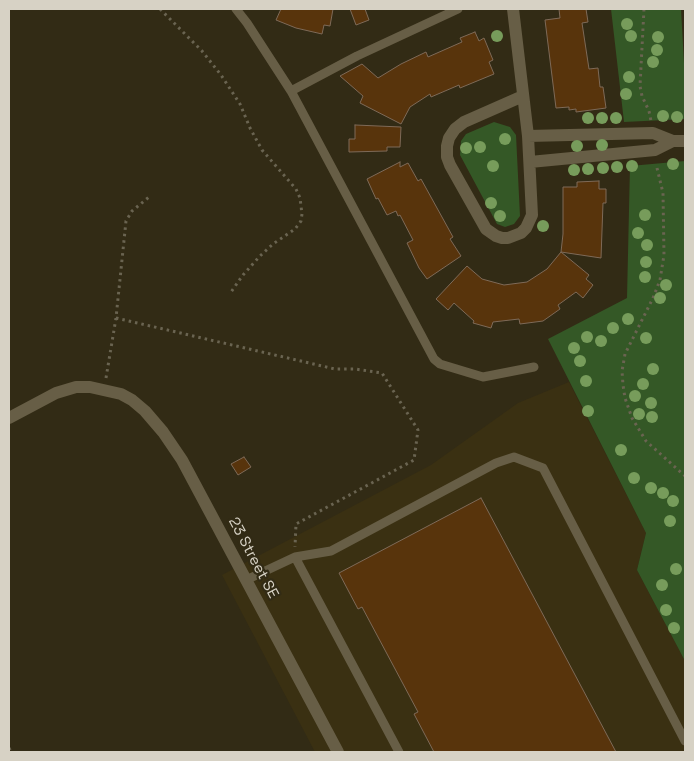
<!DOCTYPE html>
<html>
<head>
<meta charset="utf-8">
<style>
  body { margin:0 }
  #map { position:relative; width:694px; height:761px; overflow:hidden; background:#322b15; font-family:"Space Grotesk",sans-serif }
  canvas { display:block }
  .frame { position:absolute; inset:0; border:10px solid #d7d2c5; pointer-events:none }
</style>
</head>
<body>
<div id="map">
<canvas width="694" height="761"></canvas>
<div class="frame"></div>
</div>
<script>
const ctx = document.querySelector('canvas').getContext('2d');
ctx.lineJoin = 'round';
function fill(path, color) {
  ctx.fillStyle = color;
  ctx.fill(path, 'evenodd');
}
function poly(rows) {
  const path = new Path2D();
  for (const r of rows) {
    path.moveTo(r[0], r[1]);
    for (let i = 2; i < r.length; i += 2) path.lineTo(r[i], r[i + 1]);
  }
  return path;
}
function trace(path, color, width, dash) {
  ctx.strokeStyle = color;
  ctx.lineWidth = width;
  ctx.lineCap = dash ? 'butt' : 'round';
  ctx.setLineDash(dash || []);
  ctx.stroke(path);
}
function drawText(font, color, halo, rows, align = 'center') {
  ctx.font = font + ' "Space Grotesk",sans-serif';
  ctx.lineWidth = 4.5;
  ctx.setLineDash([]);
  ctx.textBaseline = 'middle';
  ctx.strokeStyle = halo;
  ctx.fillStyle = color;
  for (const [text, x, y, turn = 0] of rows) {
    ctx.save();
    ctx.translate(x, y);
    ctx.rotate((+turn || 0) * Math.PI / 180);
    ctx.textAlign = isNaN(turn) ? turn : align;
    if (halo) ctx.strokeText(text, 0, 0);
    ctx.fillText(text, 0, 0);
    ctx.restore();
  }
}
fill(poly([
  [569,382,646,533,637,570,685,661,685,752,315,752,222,575,431,465,518,403]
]), '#3a3012');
fill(poly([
  [611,9,681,9,685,81,685,119,624,122],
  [494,122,510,127,516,135,520,216,514,224,505,227,497,224,460,155,461,141,466,134],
  [685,161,685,661,637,570,646,533,548,339,627,298,630,166]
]), '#345826');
const building = poly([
  [281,9,333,9,330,26,324,25,322,34,296,28,276,20,281,9],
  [350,9,365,9,369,20,356,25,350,9],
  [559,9,586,9,588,22,582,23,589,69,598,68,600,87,603,87,606,108,576,112,576,109,569,110,569,107,556,108,545,20,560,18,559,9],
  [475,32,479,41,484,38,493,60,489,62,494,74,460,88,459,85,431,97,430,94,410,107,401,124,360,103,363,96,340,76,362,64,378,78,401,64,426,52,428,57,462,42,460,38,475,32],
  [355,125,401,127,400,147,387,147,387,151,349,152,349,139,355,139,355,125],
  [400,162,400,167,408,163,418,181,421,179,453,237,450,239,461,256,427,279,419,268,407,243,413,240,400,215,398,216,396,211,387,215,378,198,376,199,367,179,400,162],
  [599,181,599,189,606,189,606,203,603,203,601,258,561,252,589,275,586,279,593,285,583,298,576,292,558,305,560,309,543,321,520,324,519,319,493,322,491,328,473,323,474,321,454,303,448,310,436,299,467,266,482,279,504,285,527,282,547,269,561,252,563,234,563,187,577,187,577,182,599,181],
  [244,457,251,467,238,475,231,464,244,457],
  [481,498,616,752,434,752,414,714,418,712,362,607,358,609,339,573,481,498]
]);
fill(building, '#58340c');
trace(building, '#7e6a58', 1);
trace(poly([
  [160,9,202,51,221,75,240,104,250,128,262,150,296,189,300,198,302,214,301,221,295,229,273,244,260,256,243,275,231,292],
  [644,9,640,86,642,96,649,111,651,121],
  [657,168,663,193,664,255,660,280,653,298,625,354,622,371,623,385,625,398,632,418,646,441,685,476],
  [116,318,335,369,355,369,382,373,418,430,414,460,296,524,295,547],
  [106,378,116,318,126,221,132,211,149,197],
  [9,748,11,752]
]), '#6a6451', 3, [2.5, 4]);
trace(poly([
  [236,9,247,23,291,91,434,359,440,364,483,377,534,367],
  [291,91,357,56,458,9],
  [295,557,399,752],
  [246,580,295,557,331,551,496,463,514,457,543,468,685,741]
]), '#675e46', 9);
trace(poly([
  [513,9,528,136,532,215,526,228,521,233,508,238,502,238,496,236,486,229,450,165,447,157,447,146,449,138,455,129,464,122,523,96],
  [528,136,653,133,673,141,685,141],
  [530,162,655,150,673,141],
  [9,418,56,393,76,387,90,387,121,394,132,400,145,411,163,432,182,460,338,752]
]), '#675e46', 12);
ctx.fillStyle = '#779c5b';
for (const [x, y] of [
  [627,24],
  [497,36],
  [631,36],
  [658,37],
  [657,50],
  [653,62],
  [629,77],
  [626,94],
  [663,116],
  [677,117],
  [588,118],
  [602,118],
  [616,118],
  [505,139],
  [602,145],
  [577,146],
  [480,147],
  [466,148],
  [673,164],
  [493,166],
  [632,166],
  [617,167],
  [603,168],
  [588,169],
  [574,170],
  [491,203],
  [645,215],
  [500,216],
  [543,226],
  [638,233],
  [647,245],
  [646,262],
  [645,277],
  [666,285],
  [660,298],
  [628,319],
  [613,328],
  [587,337],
  [646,338],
  [601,341],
  [574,348],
  [580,361],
  [653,369],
  [586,381],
  [643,384],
  [635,396],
  [651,403],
  [588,411],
  [639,414],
  [652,417],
  [621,450],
  [634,478],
  [651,488],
  [663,493],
  [673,501],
  [670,521],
  [676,569],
  [662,585],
  [666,610],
  [674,628]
]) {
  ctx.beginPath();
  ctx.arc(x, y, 6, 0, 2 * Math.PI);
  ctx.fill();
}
drawText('15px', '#d7d2c5', '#322b15', [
  ["23 Street SE",253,558,62]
]);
</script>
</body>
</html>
